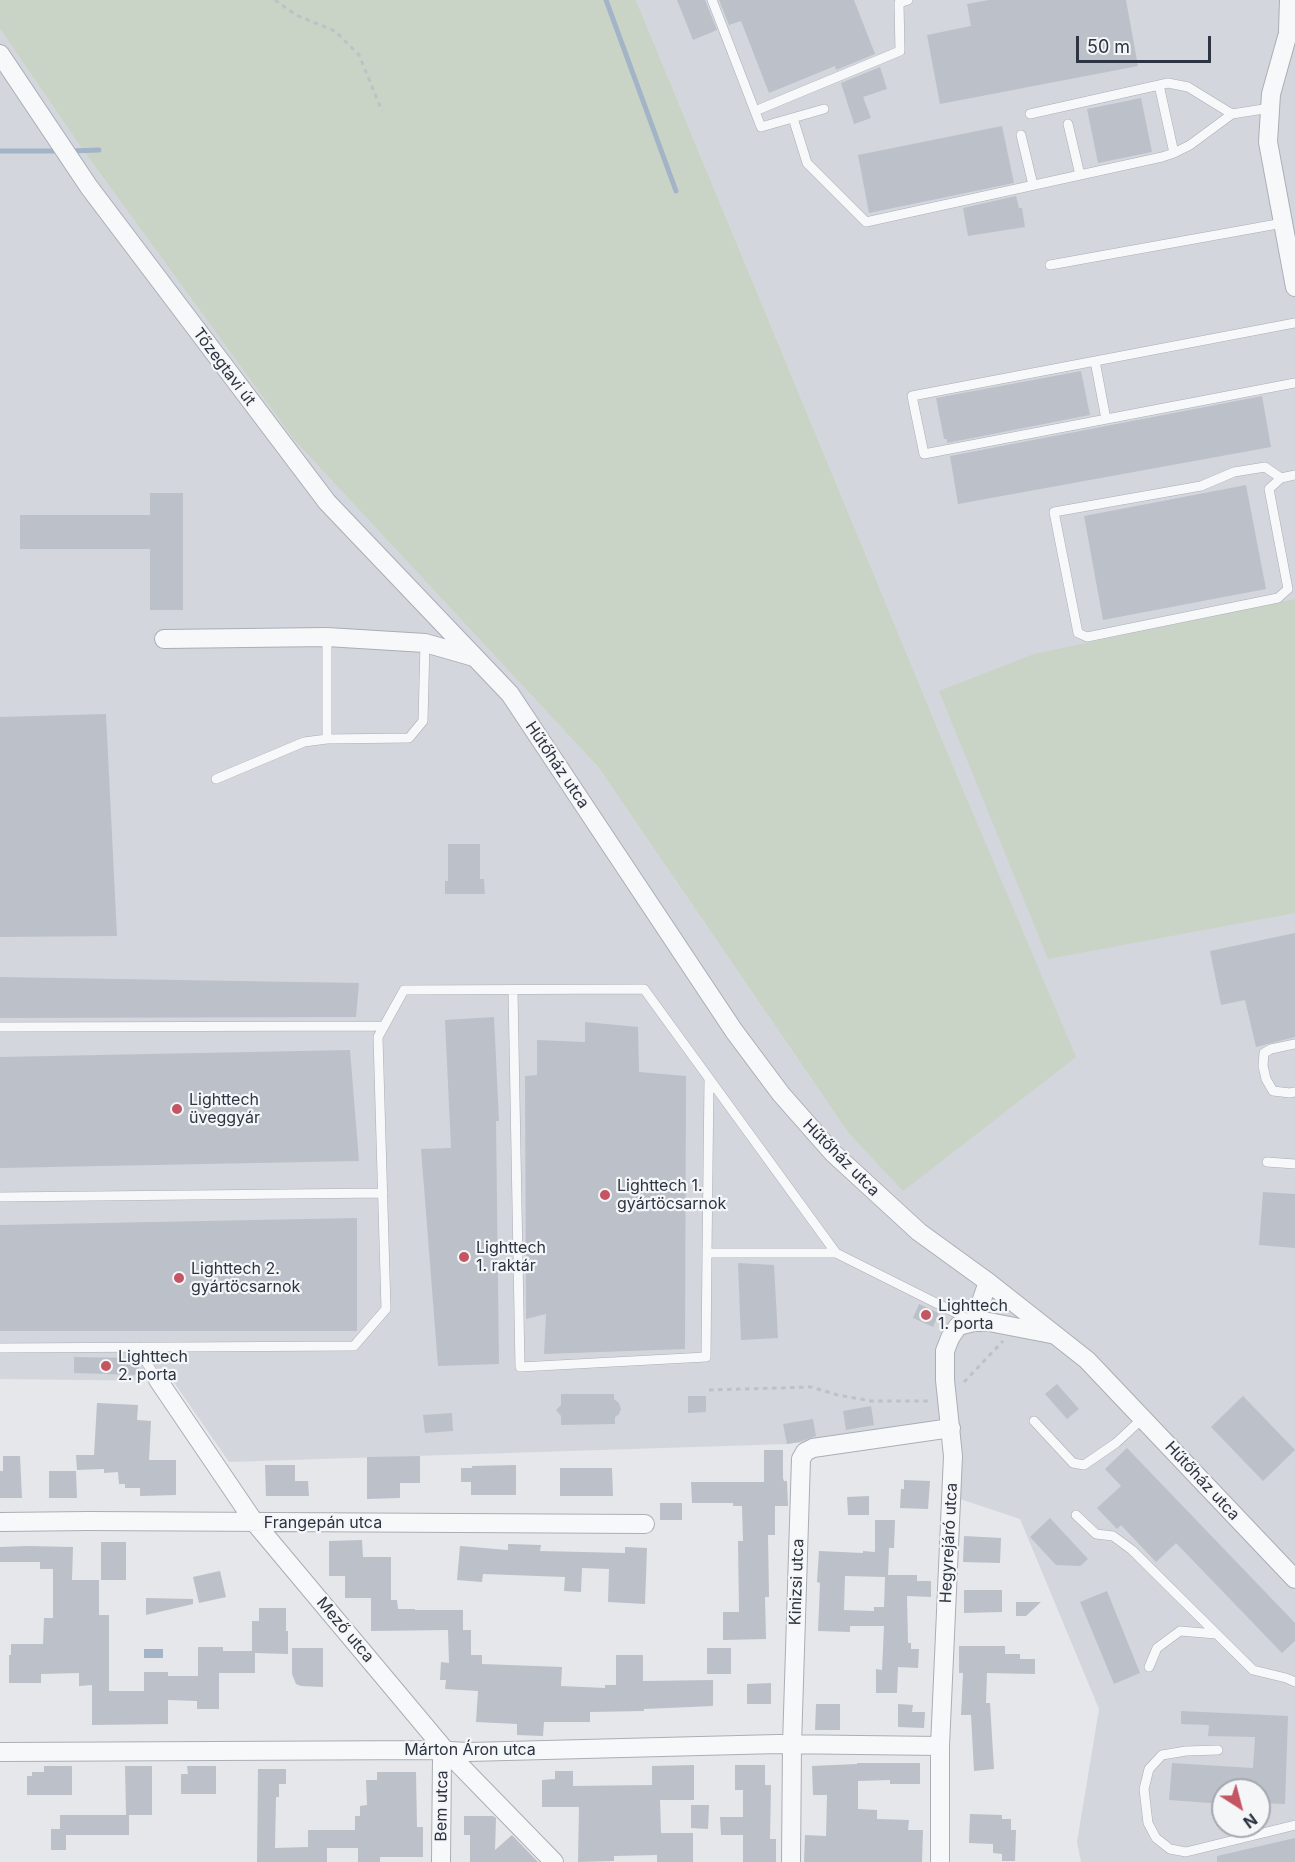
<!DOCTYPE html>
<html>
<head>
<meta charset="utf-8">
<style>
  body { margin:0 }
  #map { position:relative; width:1295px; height:1862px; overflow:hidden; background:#e5e7eb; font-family:Inter,sans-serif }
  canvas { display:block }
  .north { position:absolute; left:1211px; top:1778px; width:60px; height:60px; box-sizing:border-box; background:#f4f6f8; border:2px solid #a4a8af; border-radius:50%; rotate:144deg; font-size:16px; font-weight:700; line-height:24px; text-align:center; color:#2d3442 }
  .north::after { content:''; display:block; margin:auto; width:21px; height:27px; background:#c45563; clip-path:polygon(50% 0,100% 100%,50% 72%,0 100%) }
  .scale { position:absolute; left:1076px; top:36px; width:135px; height:27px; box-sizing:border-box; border:3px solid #2d3442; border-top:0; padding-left:8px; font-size:18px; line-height:21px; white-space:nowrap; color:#2d3442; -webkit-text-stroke:4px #f4f6f8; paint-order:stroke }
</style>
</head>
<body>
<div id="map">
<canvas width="1295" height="1862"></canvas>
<div class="north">N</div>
<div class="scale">50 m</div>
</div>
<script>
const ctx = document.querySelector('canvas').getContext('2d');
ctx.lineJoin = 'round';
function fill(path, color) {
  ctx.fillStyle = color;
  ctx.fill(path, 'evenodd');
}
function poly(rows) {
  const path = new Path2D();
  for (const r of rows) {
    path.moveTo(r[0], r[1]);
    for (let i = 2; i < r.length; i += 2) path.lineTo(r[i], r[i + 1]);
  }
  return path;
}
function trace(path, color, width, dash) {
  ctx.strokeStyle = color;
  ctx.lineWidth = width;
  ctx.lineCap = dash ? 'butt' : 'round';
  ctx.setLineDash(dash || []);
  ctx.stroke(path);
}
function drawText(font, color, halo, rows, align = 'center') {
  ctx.font = font + ' Inter,sans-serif';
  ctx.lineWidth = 4.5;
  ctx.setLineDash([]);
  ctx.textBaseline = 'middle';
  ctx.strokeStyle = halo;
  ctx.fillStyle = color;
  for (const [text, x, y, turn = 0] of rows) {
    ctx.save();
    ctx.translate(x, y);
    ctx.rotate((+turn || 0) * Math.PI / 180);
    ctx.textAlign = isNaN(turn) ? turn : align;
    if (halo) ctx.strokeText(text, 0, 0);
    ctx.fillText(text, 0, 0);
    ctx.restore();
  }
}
fill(poly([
  [636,0,1295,0,1295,1862,1081,1862,1077,1842,1099,1709,1020,1519,960,1499,960,1464,935,1429,787,1444,229,1462,173,1381,0,1379,0,29,80,146,294,440,598,767,847,1131,1075,1056,952,763],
  [1223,1790,1259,1790,1259,1826,1223,1826]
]), '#d3d6dd');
fill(poly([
  [0,0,636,0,952,763,1076,1057,903,1191,847,1131,598,767,294,440,80,146,0,29],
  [1295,599,1295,913,1048,959,939,691,1034,654]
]), '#c9d4c6');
fill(poly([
  [144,1649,163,1649,163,1658,144,1658]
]), '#a3b4c8');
trace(poly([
  [606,0,676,191],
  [0,151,61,151],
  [71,151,99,150]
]), '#a3b4c8', 5);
fill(poly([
  [677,0,705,0,717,30,693,40],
  [719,0,854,0,875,54,836,70,835,66,769,93,741,21,729,25],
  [989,0,1126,0,1138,66,940,104,927,35,971,26,967,4],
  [880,67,887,89,863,97,871,118,854,124,841,83],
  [1141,98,1152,152,1098,163,1087,109],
  [1002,126,1014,183,869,213,858,155],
  [1016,196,1019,208,1022,208,1025,227,968,236,963,208],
  [1081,371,1090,415,947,443,947,439,944,439,936,398],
  [1262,396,1271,447,958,504,950,456],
  [1246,485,1266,589,1103,620,1084,516],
  [150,493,183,493,183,610,150,610,150,549,20,549,20,515,150,515],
  [106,714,117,936,0,937,0,717],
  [448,844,480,844,480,879,484,879,485,894,445,894,445,881,448,881],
  [1295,933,1295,1037,1256,1047,1245,1000,1221,1005,1210,951],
  [0,977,359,983,356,1017,0,1018],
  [494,1017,499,1121,496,1121,499,1364,438,1366,421,1149,451,1148,445,1020],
  [585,1022,638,1027,639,1072,686,1076,685,1349,544,1354,546,1314,526,1319,525,1076,537,1075,537,1040,585,1042],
  [350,1050,359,1161,0,1168,0,1057],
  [1263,1192,1295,1194,1295,1248,1259,1245],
  [357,1218,357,1331,0,1331,0,1225],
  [738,1263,774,1265,778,1338,741,1340],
  [919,1304,939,1313,933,1327,913,1318],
  [74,1357,135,1358,138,1362,139,1375,74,1373],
  [1057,1384,1079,1409,1067,1419,1045,1394],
  [561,1394,614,1394,614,1399,619,1403,621,1409,619,1414,615,1417,615,1424,561,1425,561,1416,556,1410,561,1405],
  [688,1396,706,1396,706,1412,688,1413],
  [1243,1396,1295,1450,1263,1481,1211,1427],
  [97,1403,138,1405,137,1420,151,1421,149,1460,176,1460,176,1495,140,1496,140,1488,125,1488,125,1484,119,1484,118,1472,104,1473,104,1469,77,1470,76,1455,94,1455],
  [871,1406,874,1425,846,1430,843,1411],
  [452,1413,453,1431,425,1433,423,1415],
  [813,1419,816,1436,799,1442,787,1444,783,1424],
  [1127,1448,1295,1623,1295,1641,1282,1653,1176,1543,1156,1562,1121,1525,1117,1529,1097,1508,1121,1486,1105,1469],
  [764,1450,783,1450,783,1478,784,1481,787,1481,788,1506,775,1506,775,1535,768,1535,769,1597,765,1597,766,1639,723,1640,723,1612,739,1612,738,1541,743,1541,742,1506,733,1506,733,1503,692,1503,691,1482,764,1482],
  [3,1456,20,1456,22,1498,0,1498,0,1471,3,1471],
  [420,1456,420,1483,400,1483,400,1498,367,1499,367,1457],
  [265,1465,295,1465,295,1481,308,1481,309,1496,266,1496],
  [516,1465,516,1495,471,1495,471,1482,461,1482,461,1468,472,1468,472,1466],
  [560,1468,612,1468,613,1496,560,1496],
  [49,1471,76,1471,77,1498,49,1498],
  [904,1480,930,1481,928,1509,900,1508,901,1489,904,1489],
  [869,1496,869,1515,848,1515,847,1497],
  [660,1503,682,1503,682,1520,660,1520],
  [1050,1518,1088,1559,1080,1566,1056,1565,1030,1537],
  [875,1520,895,1520,894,1548,889,1548,888,1575,917,1575,917,1581,931,1581,931,1597,907,1596,908,1643,911,1643,911,1649,919,1649,918,1668,898,1667,897,1693,876,1693,876,1669,882,1670,884,1626,850,1626,850,1632,818,1631,820,1583,817,1582,819,1551,863,1553,863,1551,875,1552],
  [845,1576,885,1577,884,1607,874,1607,874,1611,844,1610],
  [964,1536,1001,1538,1000,1563,963,1562],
  [362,1540,363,1557,391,1557,391,1600,397,1600,398,1609,415,1609,415,1610,463,1610,463,1630,471,1630,471,1655,482,1655,482,1664,562,1667,561,1686,605,1688,605,1685,616,1685,616,1655,643,1655,643,1681,713,1680,713,1706,644,1709,644,1711,590,1712,590,1722,544,1722,543,1736,517,1735,517,1724,476,1722,478,1691,445,1689,446,1680,440,1680,441,1662,449,1663,448,1630,371,1631,371,1598,345,1598,345,1576,329,1576,329,1541],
  [101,1542,126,1542,126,1580,101,1580],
  [508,1544,541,1545,540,1551,625,1553,625,1547,647,1548,645,1604,608,1602,609,1569,582,1568,581,1592,564,1591,565,1577,483,1574,482,1582,457,1580,460,1546,508,1550],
  [29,1546,73,1547,72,1580,99,1580,99,1615,109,1615,109,1691,144,1691,144,1672,168,1672,168,1676,198,1676,198,1647,223,1647,223,1651,252,1651,252,1621,259,1621,259,1608,286,1608,286,1631,288,1631,288,1654,255,1653,255,1673,219,1673,219,1709,197,1709,197,1701,168,1700,168,1724,92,1725,92,1685,79,1686,79,1673,41,1674,41,1683,9,1683,9,1655,11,1655,11,1644,43,1644,44,1618,53,1618,53,1569,40,1569,40,1562,0,1562,0,1547],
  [220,1571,226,1597,199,1603,193,1577],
  [964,1590,1002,1590,1002,1612,964,1613],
  [1107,1591,1140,1673,1114,1684,1080,1602],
  [146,1598,193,1599,193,1604,146,1615],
  [1016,1602,1041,1602,1026,1616,1016,1616],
  [959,1646,1005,1646,1005,1654,1020,1654,1020,1659,1035,1659,1035,1674,987,1673,986,1703,990,1703,994,1769,974,1771,971,1715,961,1715,963,1673,959,1673],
  [292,1648,323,1648,323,1687,301,1686,296,1684,292,1674],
  [707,1648,731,1648,731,1674,707,1674],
  [771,1683,771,1704,747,1704,747,1684],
  [816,1704,840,1704,840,1730,815,1730],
  [898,1704,913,1705,912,1712,925,1712,924,1728,898,1727],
  [1181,1711,1288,1716,1285,1804,1259,1803,1259,1790,1223,1790,1223,1804,1169,1800,1172,1763,1253,1768,1255,1737,1208,1736,1209,1725,1181,1724],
  [857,1763,920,1763,920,1784,890,1784,890,1780,858,1781,858,1809,877,1810,877,1819,909,1820,908,1830,923,1830,922,1862,804,1862,805,1835,826,1836,827,1795,813,1795,812,1766,857,1764],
  [694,1765,694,1800,660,1800,661,1833,693,1833,693,1862,657,1862,657,1855,614,1856,614,1861,578,1862,579,1807,542,1807,542,1780,555,1779,555,1771,573,1771,573,1786,652,1785,652,1766],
  [735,1765,765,1765,765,1785,771,1785,770,1839,776,1839,776,1862,743,1862,743,1835,721,1835,720,1817,743,1817,743,1790,735,1790],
  [44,1766,72,1766,72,1795,27,1795,27,1776,32,1776,32,1772,44,1772],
  [125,1766,152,1766,152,1815,126,1815],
  [187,1766,216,1766,216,1794,181,1794,181,1774,188,1774],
  [258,1769,286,1769,286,1784,279,1784,279,1797,276,1797,275,1848,308,1847,308,1830,355,1830,355,1816,360,1816,360,1806,367,1805,366,1780,377,1780,377,1772,416,1772,417,1827,423,1827,423,1857,380,1857,380,1862,358,1862,358,1848,327,1848,327,1862,257,1862],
  [691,1805,709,1805,708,1829,691,1828],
  [970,1814,1002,1815,1002,1819,1011,1819,1011,1830,1016,1830,1015,1861,1002,1861,1002,1854,993,1853,993,1844,969,1843],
  [60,1815,129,1815,129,1835,66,1835,66,1850,51,1850,51,1829,60,1829],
  [464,1816,493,1816,496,1818,495,1850,512,1835,538,1862,470,1862,470,1835,464,1835],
  [1295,1838,1295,1862,1217,1862,1217,1856]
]), '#bcc0c8');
const service = poly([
  [712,0,761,127,824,109],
  [1159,85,1174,153],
  [755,111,900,51,899,3,908,0],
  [1030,114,1168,83,1188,87,1232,114],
  [793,118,807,163,866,222,1162,157,1174,153,1190,145,1232,114,1270,108],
  [1068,124,1080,175],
  [1021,135,1033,185],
  [1050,265,1283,223],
  [1295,323,912,396,924,454,1295,383],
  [1095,361,1106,419],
  [1281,478,1265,467,1234,472,1201,486,1054,512,1078,633,1087,637,1278,598,1288,589,1269,489,1281,478,1295,475],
  [327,637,327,739,409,738,423,721,425,643],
  [216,779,304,742,327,739],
  [513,990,520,1367,706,1357,707,1253],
  [0,1027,384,1026],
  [1295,1044,1271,1049,1264,1053,1263,1066,1266,1079,1273,1091,1290,1093,1295,1092],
  [709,1080,707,1253,836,1253],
  [1267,1162,1295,1164],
  [0,1197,383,1193],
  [136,1347,158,1380],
  [0,1348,354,1346,386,1309,378,1037,404,990,644,989,836,1253,972,1321],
  [1034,1421,1073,1463,1084,1465,1116,1443,1143,1418],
  [1076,1515,1096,1534,1113,1536,1132,1550,1253,1670,1286,1678,1295,1682],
  [1149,1667,1157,1648,1180,1631,1216,1634],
  [1218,1750,1186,1751,1162,1755,1149,1769,1144,1789,1148,1823,1156,1838,1170,1849,1186,1852,1295,1825]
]);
const minor = poly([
  [1295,18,1287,37,1271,94,1268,142,1295,287],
  [1288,31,1289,0],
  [0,54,89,187,327,502,510,694,734,1031,781,1094,833,1153,919,1232,988,1282,1087,1360,1295,1579],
  [164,639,327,637,425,643,474,657],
  [974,1322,988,1282],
  [158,1380,255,1523,445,1750,554,1862],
  [0,1522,88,1521,645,1524],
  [0,1752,433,1750,468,1752,778,1744,940,1746],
  [441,1862,442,1757,445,1750],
  [791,1862,792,1745,801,1459,805,1452,813,1448,951,1428],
  [940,1862,940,1746,953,1456,945,1380,945,1351,950,1338,958,1326,974,1322,989,1322,1051,1334]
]);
trace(service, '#aaaeb5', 10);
trace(minor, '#aaaeb5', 20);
trace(poly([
  [275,0,296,15,335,31,359,55,382,111],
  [964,1382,1003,1341],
  [709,1390,811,1387,838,1395,871,1401,929,1401]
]), '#bec1c6', 3, [4.5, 4.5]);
trace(service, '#f7f8fa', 9);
trace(minor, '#f7f8fa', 18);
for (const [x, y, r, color] of [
  [177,1109,6,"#c45563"],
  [605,1195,6,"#c45563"],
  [464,1257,6,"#c45563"],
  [179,1278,6,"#c45563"],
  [926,1315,6,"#c45563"],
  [106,1366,6,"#c45563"]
]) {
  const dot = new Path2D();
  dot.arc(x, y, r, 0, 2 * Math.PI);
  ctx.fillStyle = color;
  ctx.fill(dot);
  trace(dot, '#f4f6f8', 2);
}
drawText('16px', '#2d3442', '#f4f6f8', [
  ["Tőzegtavi út",224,367,53],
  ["Hűtőház utca",557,765,56],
  ["Hűtőház utca",841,1158,45],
  ["Hűtőház utca",1202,1481,47],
  ["Frangepán utca",323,1523],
  ["Hegyrejáró utca",949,1543,-87],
  ["Kinizsi utca",797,1582,-88],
  ["Mező utca",345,1630,50],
  ["Márton Áron utca",470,1750],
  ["Bem utca",442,1806,-89]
]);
drawText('16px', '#2d3442', '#f4f6f8', [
  ["Lighttech",189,1100],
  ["üveggyár",189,1118],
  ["Lighttech 1.",617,1186],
  ["gyártöcsarnok",617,1204],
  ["Lighttech",476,1248],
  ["1. raktár",476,1266],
  ["Lighttech 2.",191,1269],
  ["gyártöcsarnok",191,1287],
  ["Lighttech",938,1306],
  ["1. porta",938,1324],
  ["Lighttech",118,1357],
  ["2. porta",118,1375]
], 'left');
</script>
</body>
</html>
